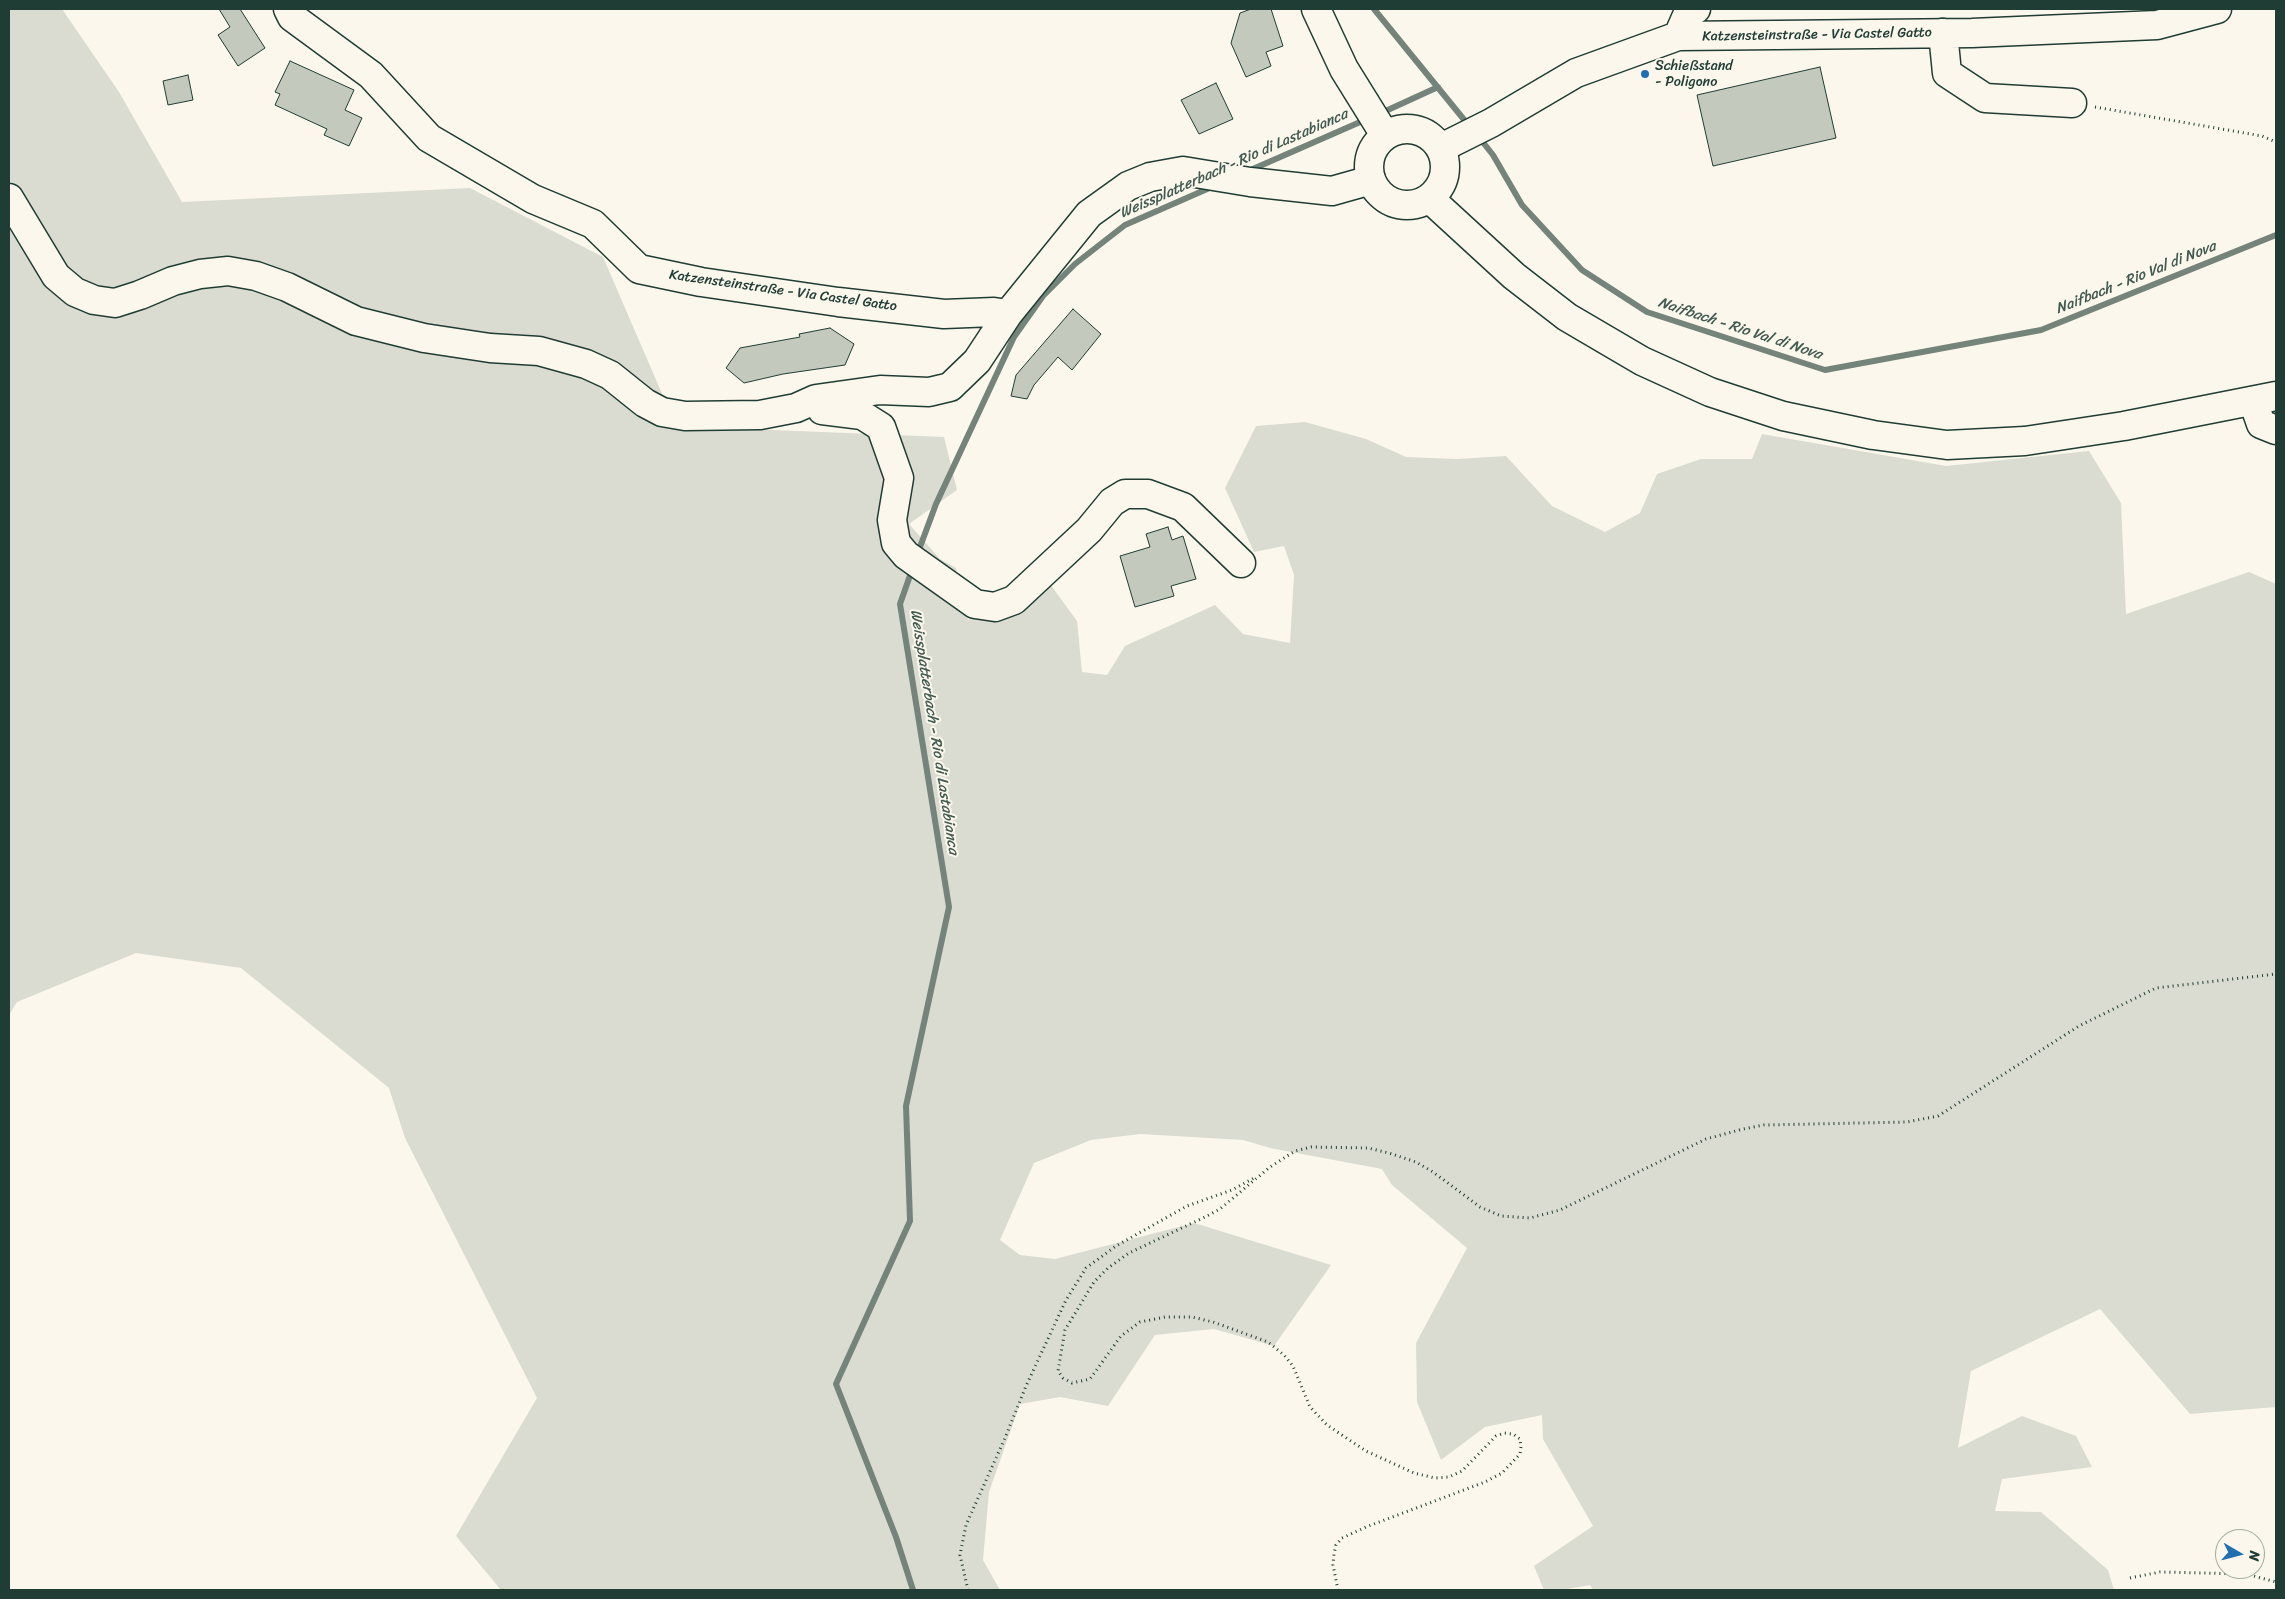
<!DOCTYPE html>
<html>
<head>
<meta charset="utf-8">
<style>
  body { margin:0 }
  #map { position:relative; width:2285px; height:1599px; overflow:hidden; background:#fbf7ec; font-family:Sriracha,sans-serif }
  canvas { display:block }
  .frame { position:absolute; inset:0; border:10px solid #1f3d34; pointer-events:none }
  .north { position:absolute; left:2215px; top:1529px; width:50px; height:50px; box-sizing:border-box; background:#fbf7ec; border:1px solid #a3ada2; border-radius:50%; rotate:98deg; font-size:14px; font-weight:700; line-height:20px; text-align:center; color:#1f3d34 }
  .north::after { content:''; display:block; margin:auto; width:18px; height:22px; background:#1f6fb2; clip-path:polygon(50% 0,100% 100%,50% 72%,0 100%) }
</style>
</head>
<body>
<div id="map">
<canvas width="2285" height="1599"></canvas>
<div class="frame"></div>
<div class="north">N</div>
</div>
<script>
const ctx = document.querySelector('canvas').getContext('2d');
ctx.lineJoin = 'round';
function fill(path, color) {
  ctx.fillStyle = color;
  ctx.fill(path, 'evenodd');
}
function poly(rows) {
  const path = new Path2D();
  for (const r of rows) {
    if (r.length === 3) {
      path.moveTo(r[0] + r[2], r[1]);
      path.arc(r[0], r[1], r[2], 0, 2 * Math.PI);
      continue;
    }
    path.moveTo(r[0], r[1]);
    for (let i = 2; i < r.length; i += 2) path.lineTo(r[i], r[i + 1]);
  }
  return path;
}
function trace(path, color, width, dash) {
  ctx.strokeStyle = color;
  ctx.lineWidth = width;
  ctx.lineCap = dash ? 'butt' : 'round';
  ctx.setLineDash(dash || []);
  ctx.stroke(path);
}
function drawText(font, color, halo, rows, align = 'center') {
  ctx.font = font + ' Sriracha,sans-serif';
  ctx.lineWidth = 4;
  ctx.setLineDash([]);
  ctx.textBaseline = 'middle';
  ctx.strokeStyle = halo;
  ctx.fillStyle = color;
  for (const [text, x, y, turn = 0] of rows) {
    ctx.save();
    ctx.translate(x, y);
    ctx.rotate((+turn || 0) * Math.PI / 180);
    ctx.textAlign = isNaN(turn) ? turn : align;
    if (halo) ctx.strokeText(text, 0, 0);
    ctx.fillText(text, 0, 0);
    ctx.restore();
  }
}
fill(poly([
  [9,9,62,9,119,92,182,202,470,188,603,257,676,426,944,437,957,490,909,524,940,559,956,568,968,620,1050,584,1077,621,1082,672,1107,675,1125,646,1215,605,1243,634,1290,643,1294,575,1284,546,1254,552,1225,488,1256,426,1305,422,1366,439,1406,457,1457,459,1506,456,1552,506,1605,532,1640,513,1657,474,1701,459,1752,459,1762,434,1946,466,2089,451,2121,503,2126,614,2249,572,2276,584,2276,1407,2190,1414,2100,1309,1971,1371,1958,1448,2022,1416,2076,1436,2092,1467,2002,1479,1995,1511,2041,1512,2108,1570,2114,1590,1593,1590,1590,1585,1561,1590,1544,1590,1534,1566,1593,1526,1543,1439,1542,1415,1485,1427,1441,1460,1417,1402,1416,1343,1467,1248,1392,1185,1382,1169,1270,1148,1243,1140,1140,1134,1091,1140,1034,1163,1000,1240,1020,1255,1055,1259,1194,1223,1331,1265,1274,1346,1214,1329,1155,1335,1108,1406,1060,1397,1020,1404,989,1492,983,1560,1000,1590,501,1590,456,1536,537,1398,405,1138,389,1088,241,968,136,953,17,1002,9,1015]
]), '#dbdcd1');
trace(poly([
  [1374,9,1470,127],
  [1379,114,1438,87],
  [1478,136,1493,155,1522,205,1582,270,1647,312,1825,370,2041,330,2276,235],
  [1246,172,1367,119],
  [917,555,936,504,1014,337,1043,296,1075,264,1125,225,1214,186],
  [913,1590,896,1537,836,1384,910,1221,906,1106,949,907,900,604,913,567]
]), '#74847b', 6);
const building = poly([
  [219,9,240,9,265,48,238,66,218,35,230,27,219,9],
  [1251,9,1271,9,1283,46,1266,52,1271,66,1246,77,1231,43,1240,13,1251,9],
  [290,61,354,90,345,110,362,118,349,146,324,135,327,129,275,105,280,94,275,92,290,61],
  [1820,67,1836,138,1713,166,1697,95,1820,67],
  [188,75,193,100,168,105,163,81,188,75],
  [1216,83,1233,119,1199,134,1181,100,1216,83],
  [1073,309,1101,334,1072,370,1058,357,1034,385,1027,399,1011,396,1016,375,1073,309],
  [830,328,854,344,845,365,783,374,744,383,726,368,740,348,800,337,799,334,830,328],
  [1168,527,1172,540,1183,536,1196,579,1171,586,1174,596,1135,607,1120,556,1150,547,1146,534,1168,527]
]);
fill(building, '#c4c9be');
trace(building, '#1f3d34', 1);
const minor = poly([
  [288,9,292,17,371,75,429,138,533,199,593,224,639,269,701,282,838,302,944,314,994,312,1008,314],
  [1943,33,1947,73,1985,98,2072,103],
  [1678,36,1689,11,1696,9],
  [1441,148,1491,123,1576,73,1678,36,1972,33,2157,25,2217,9],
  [9,198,56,276,75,292,94,300,115,303,140,295,173,281,200,274,228,271,256,276,287,287,356,321,424,338,490,348,539,351,586,364,610,375,645,403,662,412,685,416,760,415,796,408,816,399,880,390,929,392,950,387,977,361,1008,314,1089,214,1128,186,1150,177,1183,171,1250,182,1332,191,1371,180],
  [2253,401,2261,424,2276,430],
  [818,403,822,410,862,415,881,427,899,478,892,520,896,543,906,555,975,604,995,607,1014,600,1089,530,1112,502,1125,494,1148,494,1183,507,1241,563]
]);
const major = poly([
  [1316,9,1344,69,1385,135],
  [1407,167,38],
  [1429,198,1514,276,1567,317,1642,361,1710,392,1783,416,1873,435,1947,445,2025,441,2124,426,2276,396]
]);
trace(minor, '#1f3d34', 31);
trace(major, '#1f3d34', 31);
trace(poly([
  [2095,107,2262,136,2276,142],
  [2130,1578,2160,1572,2246,1574,2276,1582],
  [968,1590,960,1555,966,1525,1005,1438,1026,1386,1066,1300,1086,1268,1116,1246,1187,1206,1232,1190,1254,1178],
  [1338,1590,1333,1565,1334,1554,1336,1545,1342,1538,1366,1527,1485,1482,1502,1473,1520,1454,1521,1447,1520,1439,1513,1434,1504,1433,1496,1436,1462,1471,1449,1477,1435,1478,1414,1473,1366,1451,1327,1425,1310,1407,1293,1366,1284,1355,1268,1342,1213,1322,1192,1317,1165,1317,1140,1322,1121,1336,1090,1379,1072,1383,1063,1378,1058,1371,1065,1330,1094,1282,1108,1268,1129,1253,1207,1216,1220,1209,1270,1167,1295,1151,1311,1147,1368,1148,1389,1153,1416,1162,1433,1172,1480,1207,1501,1216,1530,1218,1560,1210,1706,1139,1743,1129,1764,1125,1907,1122,1938,1116,2079,1026,2156,988,2276,974]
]), '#1f3d34', 3, [1, 4]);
trace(minor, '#fbf7ec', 28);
trace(major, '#fbf7ec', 28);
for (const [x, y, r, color] of [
  [1645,74,5,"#1f6fb2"]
]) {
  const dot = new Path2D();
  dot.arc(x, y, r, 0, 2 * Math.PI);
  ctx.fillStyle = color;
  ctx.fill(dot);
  trace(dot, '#fbf7ec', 2);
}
drawText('14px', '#1f3d34', '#fbf7ec', [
  ["Katzensteinstraße - Via Castel Gatto",1817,35,-1],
  ["Katzensteinstraße - Via Castel Gatto",783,291,8]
]);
drawText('14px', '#1f3d34', '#fbf7ec', [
  ["Schießstand",1655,66],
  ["- Poligono",1655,82]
], 'left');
drawText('italic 15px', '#425b52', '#fbf7ec', [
  ["Weissplatterbach - Rio di Lastabianca",1234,164,-24],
  ["Naifbach - Rio Val di Nova",2136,278,-22],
  ["Naifbach - Rio Val di Nova",1740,329,18],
  ["Weissplatterbach - Rio di Lastabianca",934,732,81]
]);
</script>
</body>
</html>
